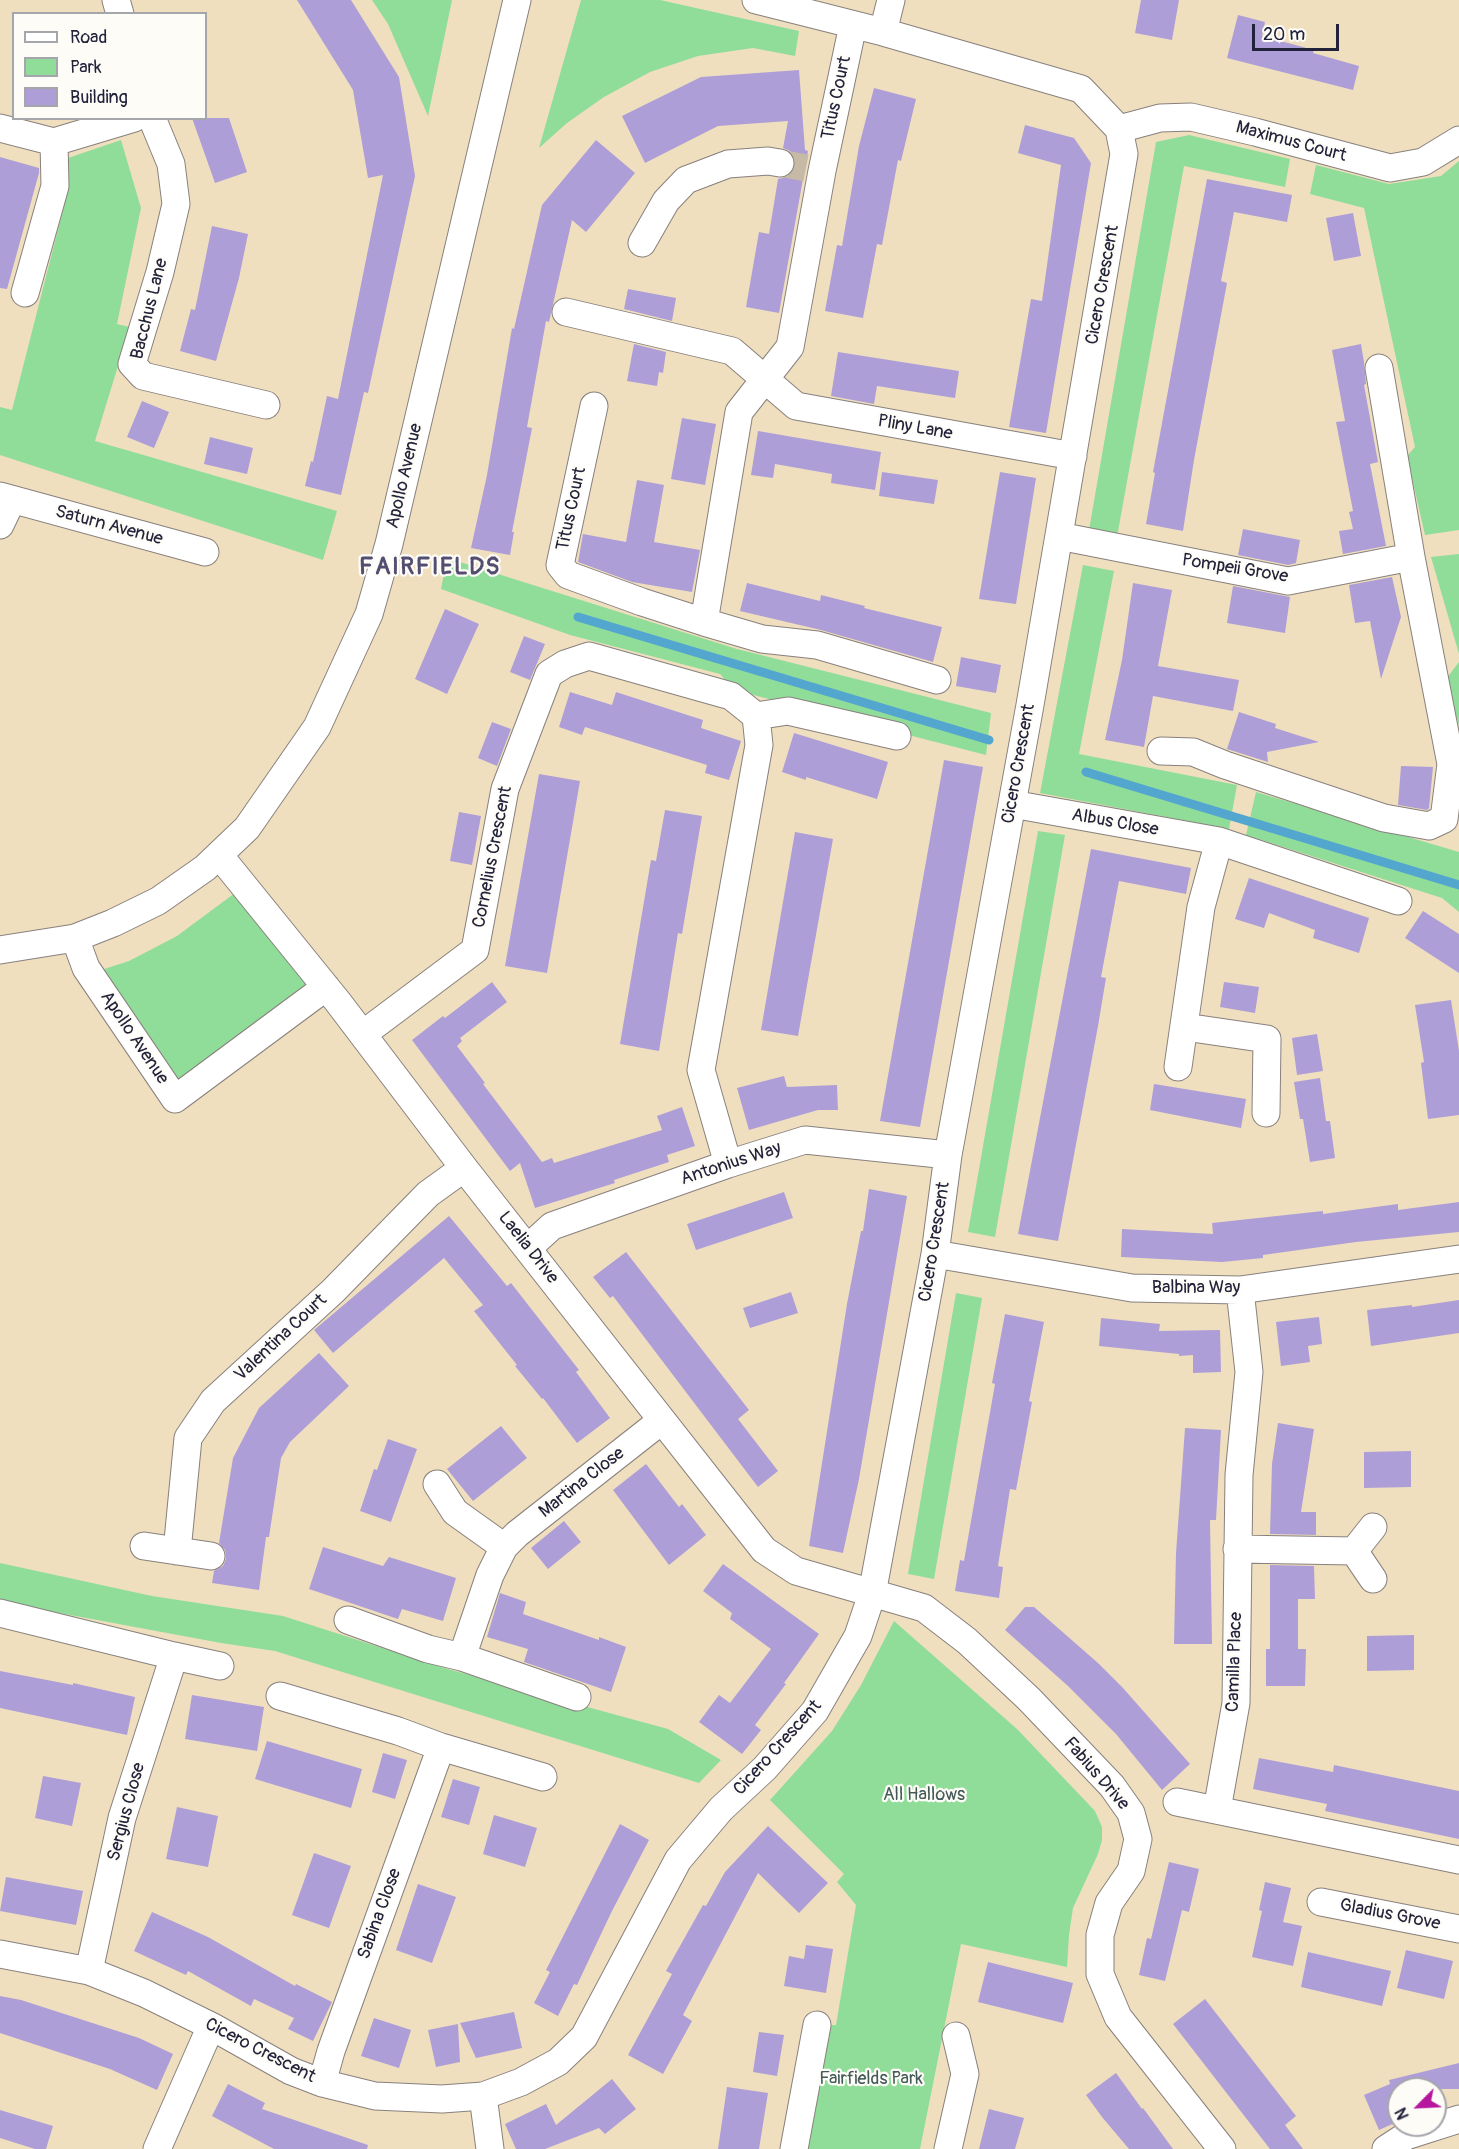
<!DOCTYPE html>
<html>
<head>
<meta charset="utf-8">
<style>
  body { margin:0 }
  #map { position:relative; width:1459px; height:2149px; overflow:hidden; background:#efdfbf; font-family:Pangolin,sans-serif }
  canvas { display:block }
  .legend { position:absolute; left:12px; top:12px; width:195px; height:108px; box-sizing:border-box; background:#fdfcf7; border:2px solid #a5a5ac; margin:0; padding:8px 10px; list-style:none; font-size:18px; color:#22223b }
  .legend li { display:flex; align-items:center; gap:12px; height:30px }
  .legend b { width:30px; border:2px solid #a5a5ac }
  .north { position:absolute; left:1387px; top:2077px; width:60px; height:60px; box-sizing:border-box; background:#fdfcf7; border:2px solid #a5a5ac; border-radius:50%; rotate:246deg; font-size:16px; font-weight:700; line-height:24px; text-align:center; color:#22223b }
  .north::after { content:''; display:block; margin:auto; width:21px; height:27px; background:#b5179e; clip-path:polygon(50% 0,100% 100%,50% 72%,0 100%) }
  .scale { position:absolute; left:1252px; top:24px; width:87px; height:27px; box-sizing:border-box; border:3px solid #22223b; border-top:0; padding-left:8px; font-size:18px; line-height:21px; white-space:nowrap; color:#22223b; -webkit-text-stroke:4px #fdfcf7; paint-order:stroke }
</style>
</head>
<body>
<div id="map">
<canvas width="1459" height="2149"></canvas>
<ul class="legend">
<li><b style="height:8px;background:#fff"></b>Road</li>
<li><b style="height:16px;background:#90dd9a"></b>Park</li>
<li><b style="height:16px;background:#ae9ed7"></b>Building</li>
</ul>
<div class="north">N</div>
<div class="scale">20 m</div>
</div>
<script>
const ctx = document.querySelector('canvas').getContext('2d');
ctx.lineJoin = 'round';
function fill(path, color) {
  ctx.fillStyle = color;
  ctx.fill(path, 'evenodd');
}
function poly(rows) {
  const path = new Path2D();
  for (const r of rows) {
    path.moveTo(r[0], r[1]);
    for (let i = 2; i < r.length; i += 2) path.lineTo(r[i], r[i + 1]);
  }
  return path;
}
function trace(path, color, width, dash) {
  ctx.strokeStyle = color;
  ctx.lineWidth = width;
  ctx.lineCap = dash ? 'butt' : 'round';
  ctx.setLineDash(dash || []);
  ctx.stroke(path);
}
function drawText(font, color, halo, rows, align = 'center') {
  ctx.font = font + ' Pangolin,sans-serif';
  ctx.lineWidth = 4.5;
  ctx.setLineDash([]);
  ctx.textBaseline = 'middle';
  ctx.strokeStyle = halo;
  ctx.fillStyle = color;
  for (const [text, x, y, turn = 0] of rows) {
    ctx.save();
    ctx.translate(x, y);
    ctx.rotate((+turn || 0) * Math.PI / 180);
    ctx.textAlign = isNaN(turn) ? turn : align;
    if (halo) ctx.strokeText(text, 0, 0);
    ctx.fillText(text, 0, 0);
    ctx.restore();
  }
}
fill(poly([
  [372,0,452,0,428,116,388,24],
  [581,0,660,0,799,31,795,56,753,48,698,56,650,72,604,97,567,123,539,148],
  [1189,135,1290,159,1285,187,1184,166,1117,537,1089,530,1156,142],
  [121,140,141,208,117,324,130,327,95,441,337,511,323,560,0,455,0,407,12,410,67,194,65,159],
  [1459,161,1459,530,1425,535,1407,456,1415,447,1364,208,1310,194,1316,165,1389,184,1441,176],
  [1459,554,1459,654,1431,557],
  [447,558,737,649,991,713,986,755,734,690,720,674,570,635,441,589],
  [1083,565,1114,571,1079,754,1237,785,1229,829,1040,793],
  [1459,662,1459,726,1446,679],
  [1256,792,1459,852,1459,912,1442,898,1246,835],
  [1038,831,1065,835,995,1237,968,1232],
  [239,890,318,988,179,1089,95,972,129,961,177,936],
  [956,1293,982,1298,934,1579,908,1574],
  [0,1563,152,1596,283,1616,448,1669,668,1729,721,1760,699,1783,275,1651,221,1643,0,1602],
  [894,1621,1017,1729,1095,1811,1102,1827,1102,1840,1098,1854,1073,1908,1069,1935,1067,1967,961,1944,920,2149,794,2149,817,2025,836,2025,856,1905,837,1882,844,1874,770,1800,832,1731,861,1685]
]), '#90dd9a');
trace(poly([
  [578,617,989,740],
  [1086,772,1459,885]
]), '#53a7cf', 9);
fill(poly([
  [297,0,351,0,399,77,415,176,368,393,364,392,341,495,305,486,311,461,313,462,327,396,338,399,383,175,368,178,353,90],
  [1141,0,1179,0,1172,40,1135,33],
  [1238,15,1265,22,1262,36,1314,50,1313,53,1359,66,1353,90,1227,58],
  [799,70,805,150,808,151,779,313,746,307,759,232,769,234,778,179,786,177,792,173,795,166,794,157,790,151,783,148,788,121,718,126,645,163,622,116,701,77],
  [874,88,916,99,901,161,898,160,882,245,877,244,863,318,825,311,837,245,842,246,859,146],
  [192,118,229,118,247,172,215,183],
  [1025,125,1074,138,1091,163,1046,433,1009,427,1031,299,1042,301,1061,165,1018,153],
  [596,140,635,173,586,232,572,220,549,322,546,321,527,427,532,428,512,532,514,532,510,555,471,548,487,475,512,328,514,329,542,205],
  [0,157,39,168,39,173,7,289,0,288],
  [1207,179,1292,195,1287,222,1234,212,1221,281,1227,283,1194,460,1183,531,1146,524,1155,473,1153,472],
  [1353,213,1361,256,1334,261,1326,218],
  [212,226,248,234,239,278,216,361,180,351,191,309,195,310],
  [628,289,676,298,672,321,624,309],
  [634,344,666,352,663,373,659,372,657,386,627,381],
  [1361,344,1364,362,1366,384,1364,385,1378,462,1370,464,1386,546,1343,554,1339,531,1353,529,1349,512,1353,511,1336,422,1345,421,1332,350],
  [838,352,959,371,955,398,877,386,874,404,831,396],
  [142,401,169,412,154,448,127,437],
  [682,418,716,424,705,485,671,479],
  [758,431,881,452,875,490,831,483,832,474,775,464,773,478,751,475],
  [210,437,253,448,247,474,204,464],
  [882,472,938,480,934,504,879,496],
  [1000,472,1036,478,1016,604,979,599],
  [637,480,664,485,654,542,700,550,692,592,632,582,578,562,583,534,626,542],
  [1243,529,1300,540,1296,563,1288,565,1238,555],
  [1392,577,1401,617,1381,679,1370,621,1355,623,1349,585],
  [747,583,820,601,821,595,865,606,864,608,942,627,933,662,821,630,740,611],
  [1133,583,1172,590,1158,666,1239,680,1233,711,1153,696,1144,747,1105,740,1122,660],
  [1233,586,1290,597,1285,633,1227,623],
  [445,609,479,624,447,694,415,679],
  [524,636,545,644,530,680,510,672],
  [961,657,1001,665,996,693,956,686],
  [570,692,612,705,616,692,703,720,701,728,741,741,729,780,705,773,707,765,585,727,582,735,559,727],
  [1239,712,1276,724,1275,728,1319,742,1267,752,1268,762,1230,750,1227,749],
  [492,722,511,729,497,766,478,758],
  [794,733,888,762,877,799,806,777,806,780,782,772],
  [944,760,983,767,920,1127,880,1121],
  [1401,766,1433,767,1429,808,1427,810,1398,805],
  [539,774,580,781,547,973,505,966],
  [665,810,702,816,682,934,678,933,659,1051,620,1044,651,860,656,861],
  [459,812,481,816,472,865,450,861],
  [795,832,833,839,798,1036,761,1030],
  [1091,849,1191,868,1186,894,1119,881,1101,977,1106,978,1098,1026,1058,1241,1018,1234],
  [1249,878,1369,918,1359,953,1313,938,1315,930,1269,913,1264,928,1235,919],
  [1423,911,1459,934,1459,973,1405,938],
  [492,982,507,1002,460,1038,462,1041,457,1046,485,1083,483,1084,542,1162,552,1158,554,1163,662,1130,657,1116,682,1107,695,1146,667,1155,669,1162,614,1180,615,1183,535,1208,520,1163,510,1171,412,1040,443,1016,445,1018],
  [1224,982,1259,987,1255,1013,1220,1007],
  [1451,1000,1459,1051,1459,1115,1428,1119,1421,1063,1424,1062,1415,1005],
  [1317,1034,1323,1071,1297,1075,1292,1038],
  [784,1076,787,1087,837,1085,838,1110,818,1110,749,1130,737,1088],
  [1320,1078,1326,1121,1330,1121,1335,1158,1310,1162,1303,1119,1300,1119,1294,1082],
  [1154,1084,1246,1099,1241,1128,1150,1110],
  [869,1189,907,1196,859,1479,843,1553,809,1546,847,1304,861,1231,863,1231],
  [784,1192,793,1218,696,1250,687,1224],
  [1459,1202,1459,1232,1356,1242,1263,1255,1263,1258,1222,1262,1121,1257,1122,1229,1213,1234,1212,1223,1323,1211,1323,1214,1398,1204,1398,1210],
  [449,1216,507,1286,511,1283,579,1370,576,1372,610,1418,577,1443,543,1398,542,1399,515,1366,517,1365,474,1311,483,1305,444,1258,333,1353,314,1330],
  [626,1252,749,1410,738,1419,778,1471,758,1487,613,1296,610,1298,593,1277],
  [791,1292,798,1313,750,1328,743,1308],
  [1459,1300,1459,1333,1371,1346,1367,1310,1412,1305,1412,1307],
  [1005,1314,1044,1322,1029,1401,1032,1402,1016,1490,1010,1489,998,1566,1003,1567,999,1598,955,1591,960,1560,964,1561,995,1384,992,1383],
  [1319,1317,1322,1344,1308,1346,1310,1362,1281,1366,1276,1322],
  [1101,1318,1160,1324,1159,1331,1220,1330,1221,1372,1193,1373,1193,1355,1179,1356,1179,1354,1099,1346],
  [319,1353,349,1386,290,1442,281,1458,269,1537,266,1537,259,1590,212,1583,214,1571,223,1566,226,1559,225,1550,219,1543,233,1458,259,1408],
  [1278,1423,1314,1429,1301,1512,1316,1512,1316,1535,1270,1534,1272,1464],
  [501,1426,527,1458,473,1501,447,1469],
  [1185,1428,1221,1430,1216,1520,1210,1520,1212,1644,1174,1644,1176,1553],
  [388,1439,417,1449,391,1522,360,1511,374,1469,377,1470],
  [1411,1451,1411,1487,1364,1488,1364,1452],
  [646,1464,679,1507,682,1504,706,1535,669,1565,613,1490],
  [564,1521,581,1542,548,1569,531,1548],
  [323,1547,383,1566,389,1557,456,1578,443,1621,402,1609,398,1619,309,1589],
  [723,1564,819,1634,784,1683,786,1684,755,1725,761,1730,742,1754,699,1722,719,1695,730,1703,771,1649,730,1619,732,1613,703,1591],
  [1270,1565,1314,1566,1315,1599,1298,1599,1298,1649,1306,1649,1305,1686,1266,1686,1266,1649,1270,1649],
  [500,1593,526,1602,523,1614,599,1640,599,1637,626,1647,611,1692,524,1662,528,1649,487,1637],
  [1025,1607,1034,1607,1098,1663,1123,1688,1190,1764,1162,1790,1116,1734,1068,1686,1005,1630],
  [1414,1635,1414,1670,1367,1671,1367,1636],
  [0,1671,73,1685,73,1683,135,1697,127,1735,0,1708],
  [192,1695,264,1707,257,1751,185,1739],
  [267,1741,362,1769,351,1808,255,1779],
  [383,1753,407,1760,395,1799,372,1792],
  [1259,1758,1333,1772,1334,1765,1459,1791,1459,1839,1325,1811,1327,1804,1253,1789],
  [43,1776,81,1783,72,1826,35,1818],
  [453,1779,480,1787,469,1825,441,1817],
  [177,1807,218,1816,208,1867,166,1859],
  [494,1815,537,1828,525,1867,483,1854],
  [620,1824,649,1840,611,1913,577,1985,574,1984,558,2016,534,2003,550,1972,546,1970],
  [768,1826,828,1883,799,1913,758,1873,683,2015,692,2021,663,2074,628,2055,672,1974,666,1971,703,1905,706,1906,725,1872],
  [314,1853,351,1866,329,1928,292,1915],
  [1169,1862,1199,1869,1189,1912,1182,1910,1165,1981,1139,1975,1147,1938,1151,1939],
  [6,1877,83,1891,76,1925,0,1911],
  [1265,1882,1291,1888,1283,1922,1302,1926,1293,1966,1252,1957,1262,1911,1259,1910],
  [418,1884,456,1897,432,1963,396,1950],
  [152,1912,208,1937,295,1986,296,1984,332,2002,313,2041,288,2029,294,2018,254,1999,251,2006,188,1971,186,1975,134,1951],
  [806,1945,833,1949,826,1993,784,1986,789,1956,804,1959],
  [1406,1950,1453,1961,1444,1999,1397,1988],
  [1308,1952,1391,1971,1382,2006,1301,1987],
  [988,1962,1073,1983,1063,2023,978,2002],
  [0,1996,21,2000,139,2038,173,2054,157,2090,110,2069,0,2033],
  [1205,1999,1296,2116,1285,2125,1303,2149,1270,2149,1173,2024],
  [514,2012,522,2048,476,2058,460,2023],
  [374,2018,411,2030,399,2068,361,2056],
  [458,2024,460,2062,436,2067,428,2030],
  [759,2032,784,2035,777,2076,753,2072],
  [1459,2063,1459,2089,1399,2089,1399,2121,1379,2130,1364,2095,1390,2084,1389,2080],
  [1116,2073,1142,2109,1143,2108,1173,2149,1129,2149,1102,2117,1086,2095],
  [612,2079,636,2109,605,2134,599,2128,545,2149,516,2149,505,2124,546,2104,556,2125],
  [228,2084,265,2103,262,2109,368,2145,367,2149,274,2149,212,2116],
  [727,2087,768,2093,759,2149,718,2149],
  [989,2109,1024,2118,1015,2149,979,2149],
  [0,2110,53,2126,46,2149,35,2149,0,2138]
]), '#ae9ed7');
trace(poly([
  [780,163,806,168]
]), '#c6b9a5', 27, [27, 14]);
const minor = poly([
  [116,0,120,14],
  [883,32,891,0],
  [152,118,171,164,176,204,160,272,132,364,143,376,266,405],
  [0,128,54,142,134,118],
  [1119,129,1160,118,1191,117,1255,132,1390,168,1423,162,1459,140],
  [642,243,666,201,686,180,728,164,768,161,780,163],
  [25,293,55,186,54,142],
  [566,312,732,351,796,406,1073,456],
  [594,406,560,565,568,575,642,602,704,622,762,639,817,645,937,680],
  [0,496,205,552],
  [0,525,12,500],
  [1059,536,1288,581,1411,557],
  [704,622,739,412,790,347,822,171,853,25],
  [756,716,788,711,897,736],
  [1161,751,1193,752,1225,765,1384,818,1429,826,1444,819,1451,764,1411,557,1379,368],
  [1012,804,1219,841,1398,901],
  [219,855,338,1002,464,1168,764,1550,796,1571,924,1608,967,1641,1029,1699,1112,1786,1131,1813,1138,1839,1131,1871,1109,1903,1100,1935,1100,1974,1118,2017,1222,2149],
  [75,938,86,968,175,1099,326,987],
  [0,950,75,938,113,923,158,901,205,868,247,828,317,727,369,614,389,544,517,0],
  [1185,1027,1267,1039,1266,1113],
  [363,1034,475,950,505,789,549,674,565,664,589,656,731,696,756,716,759,745,701,1070,728,1164],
  [1178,1067,1201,907,1219,841],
  [528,1248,552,1226,728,1164,805,1140,948,1155],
  [935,1254,1132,1288,1240,1290,1459,1259],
  [437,1484,455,1512,504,1547],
  [144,1546,211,1556],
  [1237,1549,1354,1551],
  [177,1551,188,1438,213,1401,333,1291,428,1194,464,1168],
  [1373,1579,1354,1551,1373,1527],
  [0,1613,174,1656],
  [348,1620,428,1649,462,1657,577,1697],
  [462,1657,490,1575,504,1547,517,1534,661,1421],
  [280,1696,398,1731,441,1747,543,1777],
  [1177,1802,1459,1860],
  [1217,1810,1236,1703,1239,1475,1249,1372,1240,1290],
  [1321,1902,1459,1929],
  [0,1954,89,1971,144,1993,211,2026,291,2071,322,2083,375,2096,442,2099,483,2096,521,2082,558,2062,584,2037,678,1860,721,1809,765,1768,815,1711,858,1636,872,1594,935,1254,948,1155,1030,705,1124,154,1119,129,1081,89,883,32,756,0],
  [89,1971,122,1818,174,1656,220,1666],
  [322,2083,331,2051,441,1747],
  [483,2096,490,2149],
  [157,2149,211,2026],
  [794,2149,817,2025],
  [948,2149,965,2074,956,2036],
  [1386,2149,1406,2136,1459,2119]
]);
trace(minor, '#88807d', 29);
trace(minor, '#fff', 27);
drawText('18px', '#22223b', '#fdfcf7', [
  ["Titus Court",837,98,-78],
  ["Maximus Court",1291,142,15],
  ["Cicero Crescent",1103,285,-80],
  ["Bacchus Lane",150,309,-76],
  ["Pliny Lane",915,428,10],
  ["Apollo Avenue",405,476,-77],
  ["Titus Court",572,509,-78],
  ["Saturn Avenue",109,526,15],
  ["Pompeii Grove",1235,569,9],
  ["Cicero Crescent",1019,764,-80],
  ["Albus Close",1115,823,10],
  ["Cornelius Crescent",493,857,-79],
  ["Apollo Avenue",134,1038,56],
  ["Antonius Way",731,1164,-18],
  ["Cicero Crescent",935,1242,-81],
  ["Laelia Drive",528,1248,52],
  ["Balbina Way",1196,1288],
  ["Valentina Court",281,1338,-43],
  ["Martina Close",582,1483,-38],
  ["Camilla Place",1235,1662,-88],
  ["Cicero Crescent",778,1748,-48],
  ["Fabius Drive",1096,1774,49],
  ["Sergius Close",127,1812,-75],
  ["Sabina Close",380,1914,-70],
  ["Gladius Grove",1390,1915,11],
  ["Cicero Crescent",260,2051,27]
]);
drawText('18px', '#435a58', '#fdfcf7', [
  ["All Hallows",924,1795],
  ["Fairfields Park",871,2079]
]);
ctx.letterSpacing = '1.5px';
drawText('bold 24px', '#534d72', '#fdfcf7', [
  ["FAIRFIELDS",430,568]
]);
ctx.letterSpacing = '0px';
</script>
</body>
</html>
